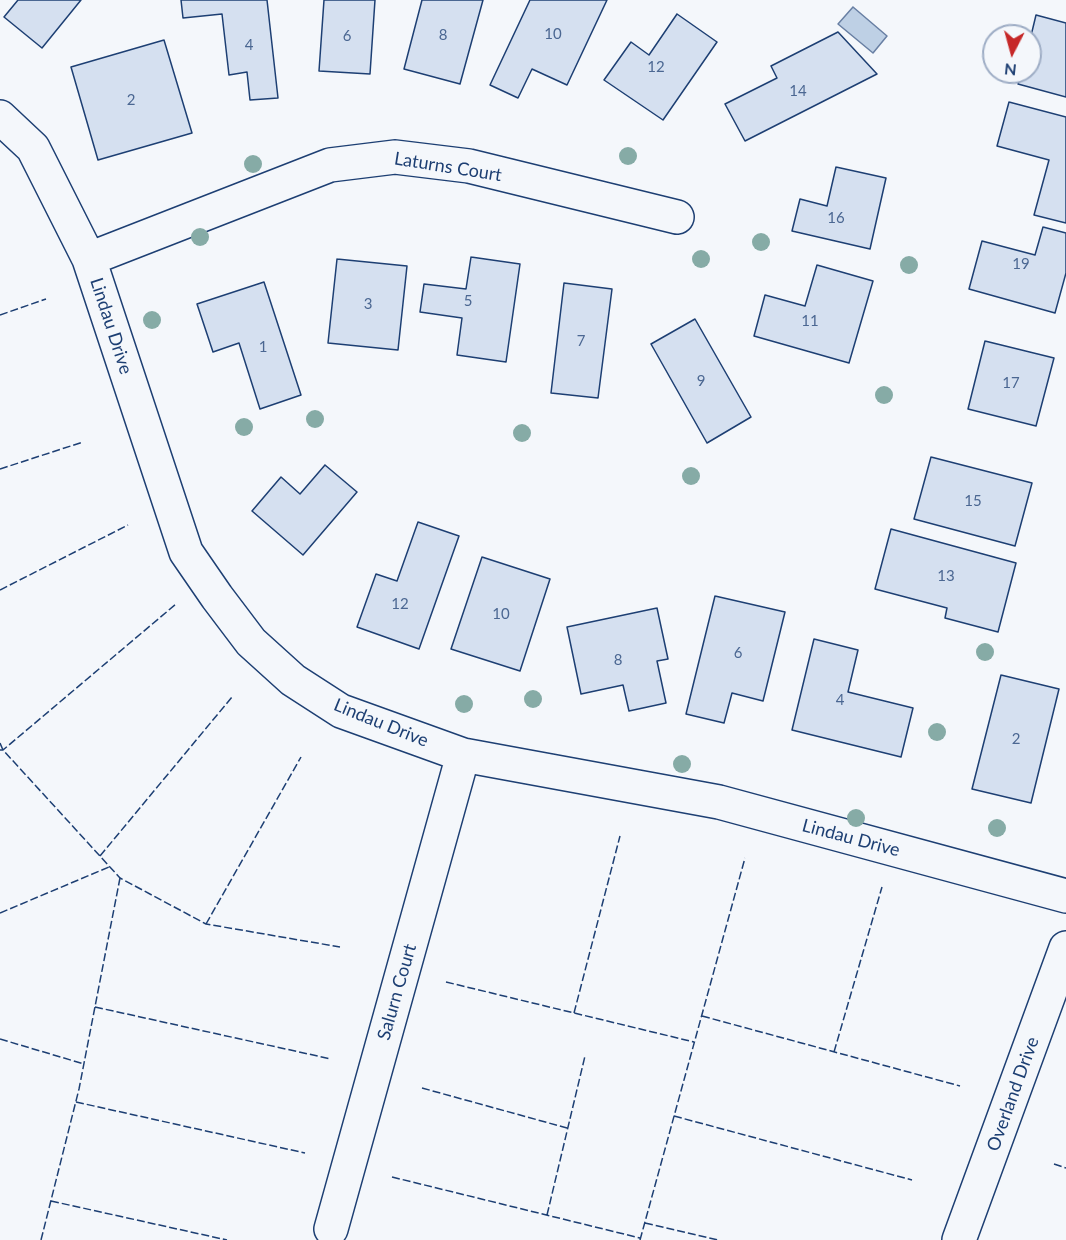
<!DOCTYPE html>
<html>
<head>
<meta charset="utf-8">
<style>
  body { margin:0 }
  #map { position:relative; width:1066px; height:1240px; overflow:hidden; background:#f4f7fb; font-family:Lato,sans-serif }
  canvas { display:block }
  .north { position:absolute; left:982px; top:24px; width:60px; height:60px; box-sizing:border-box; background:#f4f7fb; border:2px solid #9eadc5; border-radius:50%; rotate:186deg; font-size:16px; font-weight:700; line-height:24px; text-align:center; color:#1d3f73 }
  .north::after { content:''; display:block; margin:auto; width:21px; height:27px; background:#c62828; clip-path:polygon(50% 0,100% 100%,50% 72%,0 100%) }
</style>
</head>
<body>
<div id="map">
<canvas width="1066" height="1240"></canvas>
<div class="north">N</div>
</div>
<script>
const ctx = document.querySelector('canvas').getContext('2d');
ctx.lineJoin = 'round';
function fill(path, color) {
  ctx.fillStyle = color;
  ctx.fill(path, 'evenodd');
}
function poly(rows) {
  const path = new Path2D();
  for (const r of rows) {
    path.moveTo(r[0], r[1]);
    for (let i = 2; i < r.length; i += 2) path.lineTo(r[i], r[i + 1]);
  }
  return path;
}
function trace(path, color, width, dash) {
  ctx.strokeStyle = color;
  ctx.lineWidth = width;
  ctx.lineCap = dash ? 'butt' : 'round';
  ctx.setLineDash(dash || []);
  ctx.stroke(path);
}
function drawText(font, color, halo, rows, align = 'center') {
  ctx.font = font + ' Lato,sans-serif';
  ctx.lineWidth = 4.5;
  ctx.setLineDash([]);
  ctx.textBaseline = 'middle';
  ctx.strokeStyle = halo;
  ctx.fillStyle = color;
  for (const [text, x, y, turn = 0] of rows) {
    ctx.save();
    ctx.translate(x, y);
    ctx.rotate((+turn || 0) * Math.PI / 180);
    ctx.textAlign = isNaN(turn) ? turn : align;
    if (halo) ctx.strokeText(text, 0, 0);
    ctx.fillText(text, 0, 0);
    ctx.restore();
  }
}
const water = poly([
  [853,7,887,36,873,53,838,24,853,7]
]);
fill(water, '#bed0e5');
trace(water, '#687fa3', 1.5);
const building = poly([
  [18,0,81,0,42,48,4,17,18,0],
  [181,0,267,0,278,98,250,100,247,72,229,75,222,14,183,18,181,0],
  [324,0,375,0,370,74,319,71,324,0],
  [422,0,483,0,460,84,404,69,422,0],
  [530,0,607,0,567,85,532,69,518,98,490,85,530,0],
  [677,14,717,42,663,120,604,80,631,42,649,55,677,14],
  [1036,15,1066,23,1066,97,1018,84,1022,72,1030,72,1030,40,1036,15],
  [838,32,877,74,745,141,725,104,777,78,771,66,838,32],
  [164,40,192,133,98,160,71,67,164,40],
  [1009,102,1066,117,1066,223,1034,215,1049,160,997,146,1009,102],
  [836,167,886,178,870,249,792,231,800,199,827,206,836,167],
  [1043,227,1066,233,1066,273,1055,313,969,289,982,241,1035,255,1043,227],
  [471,257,520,264,506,362,457,355,462,318,420,312,424,284,466,289,471,257],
  [337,259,407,266,398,350,328,343,337,259],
  [817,265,873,281,849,363,754,336,765,295,805,306,817,265],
  [264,282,301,395,260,409,239,343,213,352,197,304,264,282],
  [564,283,612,289,598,398,551,393,564,283],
  [695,319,751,417,707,443,651,344,695,319],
  [985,341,1054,358,1036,426,968,409,985,341],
  [931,457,1032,483,1015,546,914,519,931,457],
  [325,465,357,492,303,555,252,511,281,477,300,494,325,465],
  [418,522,459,536,419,649,357,627,376,574,397,581,418,522],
  [891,529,1016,563,998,632,945,618,947,608,875,589,891,529],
  [482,557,550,579,520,671,451,649,482,557],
  [715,596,785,612,763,701,732,693,724,723,686,714,715,596],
  [657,608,668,659,657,661,666,703,629,711,623,685,581,694,567,627,657,608],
  [814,639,858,650,848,692,913,708,901,757,792,730,814,639],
  [1001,675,1059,689,1031,803,972,789,1001,675]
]);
fill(building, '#d5e0f0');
trace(building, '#1d3f73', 1.5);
const street = poly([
  [0,117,33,148,89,259,186,552,217,597,251,642,293,680,341,711,463,755,719,802,1066,896],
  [89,259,330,165,395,157,469,166,677,217],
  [331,1229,463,755],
  [959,1240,1066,948]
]);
trace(street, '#1d3f73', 36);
trace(street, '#f4f7fb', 33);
trace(poly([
  [0,315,46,299],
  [0,469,83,442],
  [0,590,128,525],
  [0,743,3,750,120,878,206,924,340,947],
  [0,750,3,750,176,604],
  [100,856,232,697],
  [0,913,109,867],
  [206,924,301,757],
  [446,982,694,1042],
  [95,1007,331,1059],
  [574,1013,620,836],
  [702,1016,960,1086],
  [0,1039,84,1064],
  [834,1052,882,887],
  [422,1088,567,1128],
  [76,1102,305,1153],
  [674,1116,912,1180],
  [1054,1164,1066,1168],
  [392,1177,640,1238],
  [51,1201,227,1240],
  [547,1215,585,1056],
  [645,1223,718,1240],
  [41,1240,79,1089,120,878],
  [640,1240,745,858]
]), '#1d3f73', 1.5, [8, 3]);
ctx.fillStyle = '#86aba6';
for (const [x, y] of [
  [628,156],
  [253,164],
  [200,237],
  [761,242],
  [701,259],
  [909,265],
  [152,320],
  [884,395],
  [315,419],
  [244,427],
  [522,433],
  [691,476],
  [985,652],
  [533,699],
  [464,704],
  [937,732],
  [682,764],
  [856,818],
  [997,828]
]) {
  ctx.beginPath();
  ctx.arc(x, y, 9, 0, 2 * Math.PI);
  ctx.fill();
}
drawText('15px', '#4b6792', null, [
  ["10",553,34],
  ["8",443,35],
  ["6",347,36],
  ["4",249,45],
  ["12",656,67],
  ["14",798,91],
  ["2",131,100],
  ["16",836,218],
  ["19",1021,264],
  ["5",468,301],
  ["3",368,304],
  ["11",810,321],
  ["7",581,341],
  ["1",263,347],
  ["9",701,381],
  ["17",1011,383],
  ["15",973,501],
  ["13",946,576],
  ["12",400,604],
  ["10",501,614],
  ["6",738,653],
  ["8",618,660],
  ["4",840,700],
  ["2",1016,739]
]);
drawText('18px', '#1d3f73', '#f4f7fb', [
  ["Laturns Court",448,167,9],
  ["Lindau Drive",111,326,72],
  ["Lindau Drive",381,723,22],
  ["Lindau Drive",851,838,15],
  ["Salurn Court",397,992,-74],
  ["Overland Drive",1013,1094,-70]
]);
</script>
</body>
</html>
